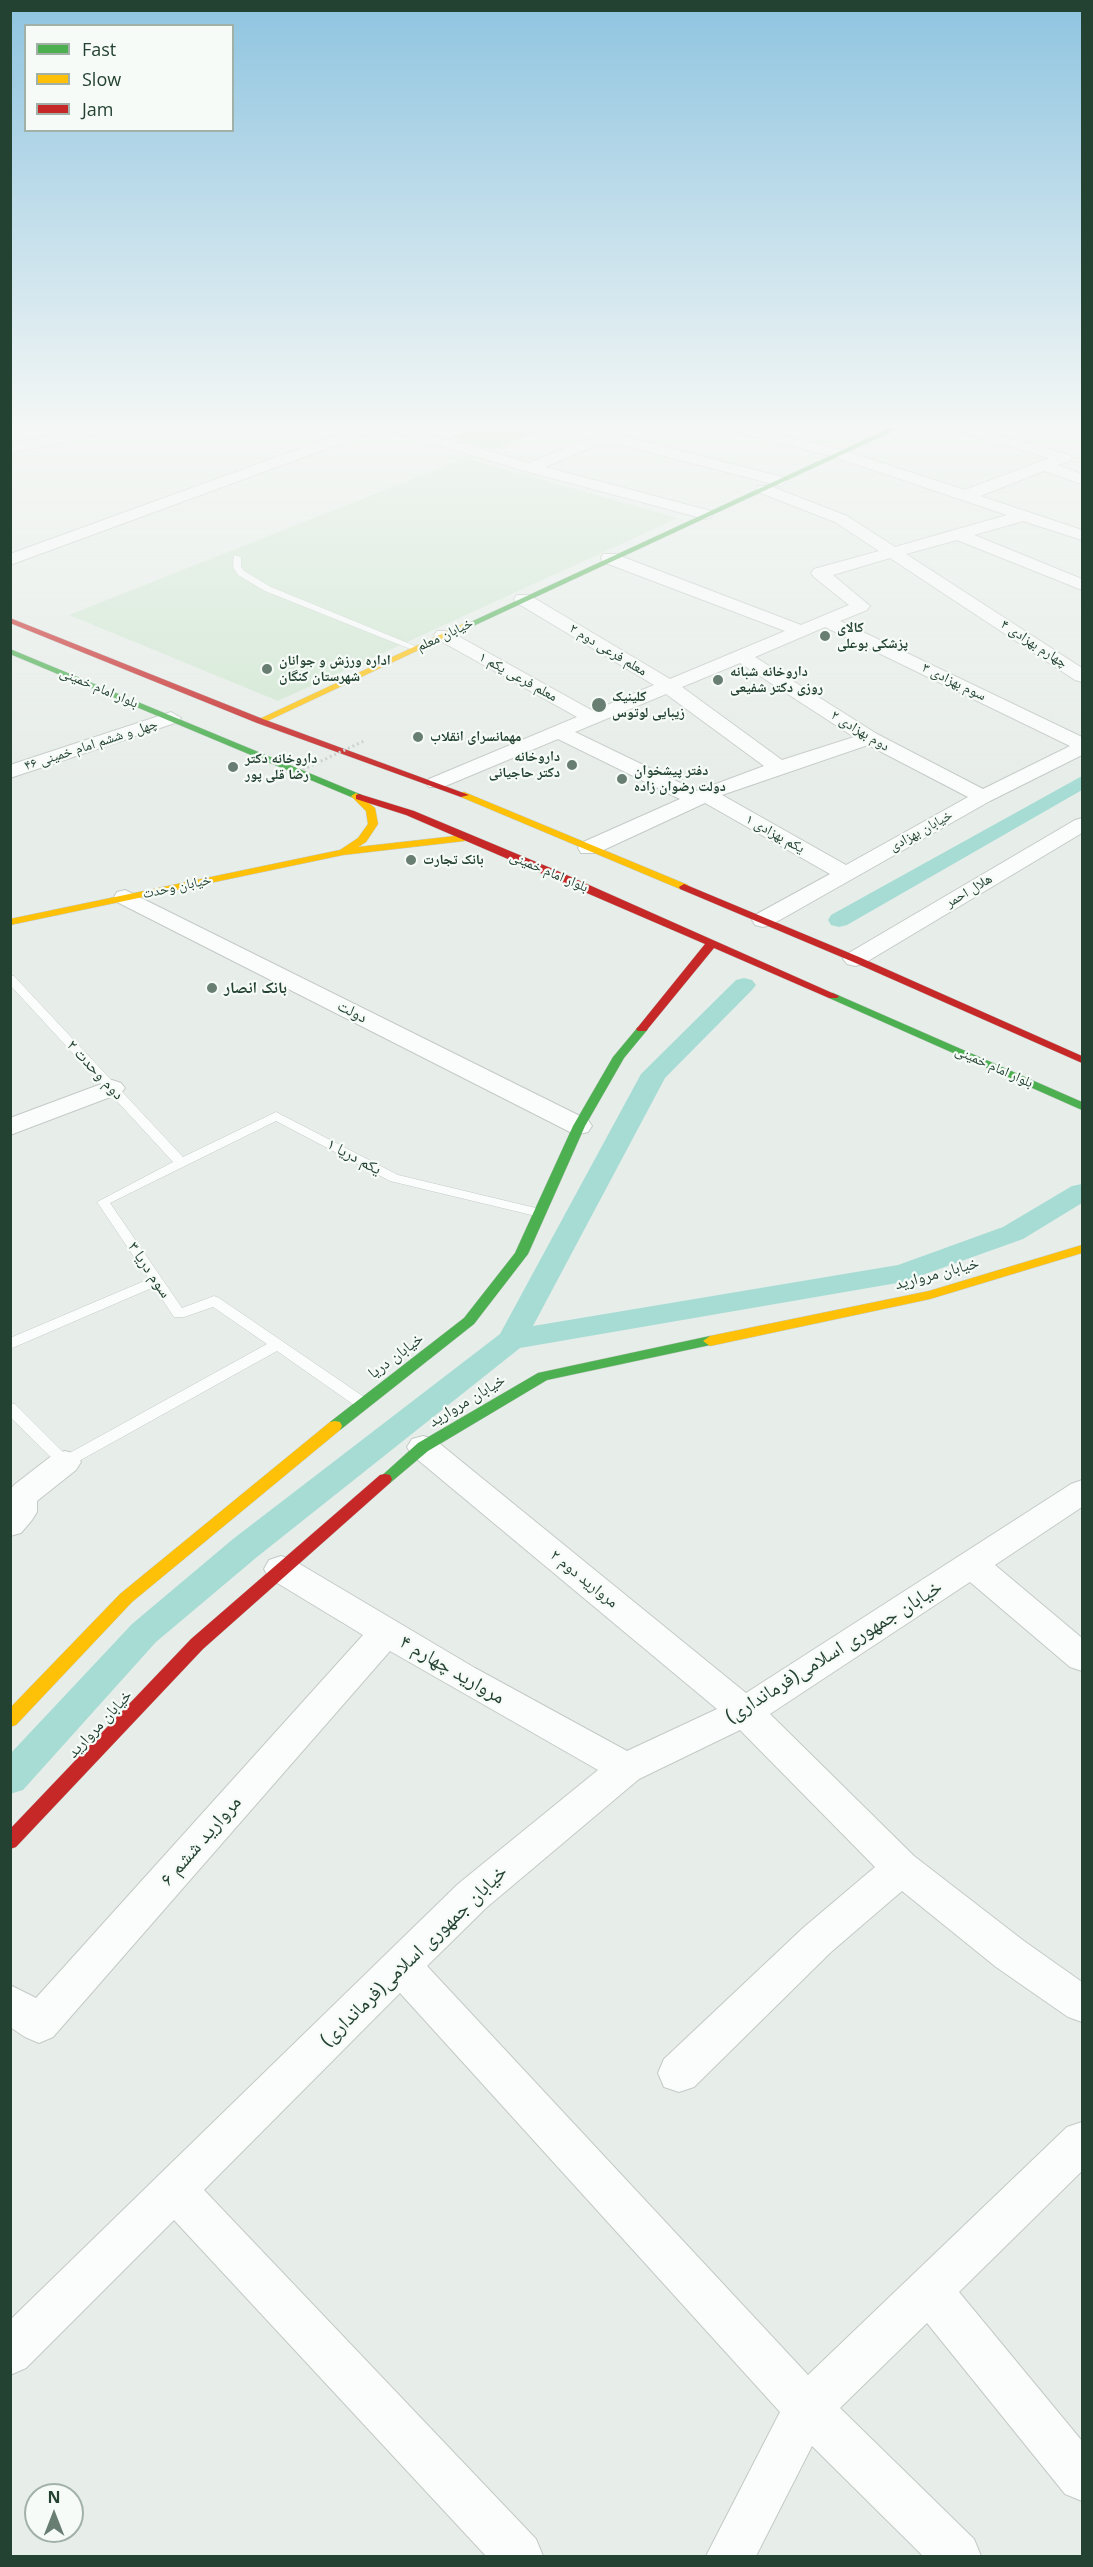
<!DOCTYPE html>
<html>
<head>
<meta charset="utf-8">
<style>
  body { margin:0 }
  #map { position:relative; width:1093px; height:2567px; overflow:hidden; background:#e7ede9; font-family:"Open Sans",sans-serif }
  canvas { display:block }
  .frame { position:absolute; inset:0; border:12px solid #234232; pointer-events:none }
  .legend { position:absolute; left:24px; top:24px; width:210px; height:108px; box-sizing:border-box; background:#f6fbf7; border:2px solid #a2b1a8; margin:0; padding:8px 10px; list-style:none; font-size:18px; color:#234232 }
  .legend li { display:flex; align-items:center; gap:12px; height:30px }
  .legend b { width:30px; border:2px solid #a2b1a8 }
  .north { position:absolute; left:24px; top:2483px; width:60px; height:60px; box-sizing:border-box; background:#f6fbf7; border:2px solid #a2b1a8; border-radius:50%; rotate:0deg; font-size:16px; font-weight:700; line-height:24px; text-align:center; color:#234232 }
  .north::after { content:''; display:block; margin:auto; width:21px; height:27px; background:#687e72; clip-path:polygon(50% 0,100% 100%,50% 72%,0 100%) }
</style>
</head>
<body>
<div id="map">
<canvas width="1093" height="2567"></canvas>
<div class="frame"></div>
<ul class="legend">
<li><b style="height:8px;background:#4caf50"></b>Fast</li>
<li><b style="height:8px;background:#ffc107"></b>Slow</li>
<li><b style="height:8px;background:#c62828"></b>Jam</li>
</ul>
<div class="north">N</div>
</div>
<script>
const ctx = document.querySelector('canvas').getContext('2d');
ctx.lineJoin = 'round';
function fill(path, color) {
  ctx.fillStyle = color;
  ctx.fill(path, 'evenodd');
}
function poly(rows) {
  const path = new Path2D();
  for (const r of rows) {
    path.moveTo(r[0], r[1]);
    for (let i = 2; i < r.length; i += 2) path.lineTo(r[i], r[i + 1]);
  }
  return path;
}
function trace(path, color, width, dash) {
  ctx.strokeStyle = color;
  ctx.lineWidth = width;
  ctx.lineCap = dash ? 'butt' : 'round';
  ctx.setLineDash(dash || []);
  ctx.stroke(path);
}
function drawText(font, color, halo, rows, align = 'center') {
  ctx.font = font + ' "Open Sans","Noto Naskh Arabic",sans-serif';
  ctx.lineWidth = 4.5;
  ctx.setLineDash([]);
  ctx.textBaseline = 'middle';
  ctx.strokeStyle = halo;
  ctx.fillStyle = color;
  for (const [text, x, y, turn = 0] of rows) {
    ctx.save();
    ctx.translate(x, y);
    ctx.rotate((+turn || 0) * Math.PI / 180);
    ctx.textAlign = isNaN(turn) ? turn : align;
    if (halo) ctx.strokeText(text, 0, 0);
    ctx.fillText(text, 0, 0);
    ctx.restore();
  }
}
fill(poly([
  [472,429,543,429,493,450,451,437],
  [465,458,678,518,278,701,69,615]
]), '#d0e6d1');
fill(poly([
  [1082,776,1082,790,847,925,839,927,831,925,828,920,831,915,1082,776],
  [744,978,752,980,756,985,752,990,665,1078,533,1326,898,1265,1003,1227,1072,1186,1082,1184,1082,1203,1023,1239,903,1282,520,1348,257,1557,156,1642,23,1790,10,1794,10,1754,132,1624,233,1539,500,1334,641,1074,736,980,744,978]
]), '#a7dcd5');
const lane = poly([
  [234,555,241,557,241,567,244,571,271,587,420,648,413,650,265,591,238,575,233,567,234,555],
  [10,975,14,976,183,1157,276,1112,398,1175,540,1209,546,1213,540,1217,390,1181,276,1121,110,1203,182,1308,214,1296,219,1298,367,1399,369,1403,367,1407,362,1408,357,1407,277,1351,70,1466,60,1466,10,1417,10,1403,15,1404,66,1455,267,1344,213,1307,184,1317,174,1317,154,1287,10,1349,10,1338,149,1279,97,1202,173,1162,10,985,10,975]
]);
const street = poly([
  [84,429,111,429,104,433,10,453,10,444,84,429],
  [354,429,374,429,372,432,10,565,10,554,354,429],
  [391,429,413,429,529,463,610,429,629,429,620,435,786,478,788,481,780,486,607,441,545,467,711,511,713,514,711,517,705,519,525,471,393,432,391,429],
  [734,429,758,429,845,451,965,490,1049,458,960,432,958,429,980,429,1069,455,1072,458,1069,461,1058,465,1082,474,1082,484,1044,471,980,496,1082,530,1082,540,1023,521,974,535,1082,579,1082,590,957,540,906,554,1082,668,1082,682,1075,680,890,558,833,575,870,606,867,610,840,621,1082,737,1082,755,990,801,771,925,763,927,755,925,752,920,755,915,830,874,705,803,597,853,581,853,578,848,581,843,680,799,558,739,443,787,429,787,426,783,429,779,577,717,437,639,434,635,437,631,449,631,593,711,654,685,517,603,514,599,517,595,529,595,670,679,785,631,603,562,601,558,603,554,615,554,801,625,849,605,814,577,811,573,814,569,879,551,835,522,758,492,756,489,758,486,770,486,847,516,895,547,1007,515,835,457,736,432,734,429],
  [825,627,1070,746,983,789,877,734,755,657,825,627],
  [740,663,854,737,782,760,682,687,740,663],
  [666,694,764,766,697,791,575,732,666,694],
  [868,745,968,797,846,865,722,795,868,745],
  [171,712,181,718,178,722,10,778,10,765,171,712],
  [1082,818,1082,833,863,964,855,966,847,964,843,959,847,954,1075,820,1082,818],
  [125,890,588,1120,592,1126,588,1132,579,1134,570,1132,117,902,114,897,117,892,125,890],
  [112,1080,121,1083,125,1088,121,1093,10,1135,10,1118,112,1080],
  [423,1436,434,1439,746,1693,1071,1484,1082,1480,1082,1507,995,1565,1082,1638,1082,1671,1070,1667,970,1582,770,1714,914,1856,1024,1941,1082,1982,1082,2022,1068,2017,996,1967,902,1891,831,1952,694,2087,679,2092,664,2087,658,2073,664,2059,803,1928,875,1867,740,1730,639,1779,486,1908,427,1966,808,2375,1067,2127,1082,2122,1082,2171,959,2292,1082,2441,1082,2501,1065,2494,927,2323,840,2408,974,2539,981,2556,923,2556,812,2446,756,2556,706,2556,780,2412,400,1993,204,2190,536,2539,543,2556,486,2556,174,2220,26,2368,10,2375,10,2320,458,1884,598,1770,390,1651,53,2037,39,2043,25,2037,10,2027,10,1985,36,1998,363,1635,269,1578,264,1569,269,1560,281,1556,293,1560,475,1668,627,1751,717,1709,412,1455,407,1447,412,1439,423,1436],
  [65,1451,76,1454,81,1462,76,1470,37,1501,37,1512,32,1520,21,1533,10,1536,10,1490,14,1485,54,1454,65,1451]
]);
const fast = poly([
  [888,429,897,429,469,628,462,626,888,429],
  [10,649,362,795,364,797,356,799,10,654,10,649],
  [833,993,1082,1102,1082,1110,829,998,829,994,833,993],
  [642,1026,648,1029,624,1058,585,1126,528,1254,474,1324,340,1430,330,1430,328,1426,330,1422,464,1318,515,1253,573,1126,613,1057,638,1027,642,1026],
  [710,1336,715,1338,717,1341,715,1344,547,1380,428,1451,390,1483,385,1484,380,1483,378,1479,418,1443,538,1373,710,1336]
]);
const slow = poly([
  [463,624,470,626,263,723,255,721,463,624],
  [464,792,688,885,689,887,688,889,680,889,461,797,461,793,464,792],
  [356,793,375,808,378,824,366,842,358,847,464,835,469,838,464,841,343,855,10,925,10,919,340,850,358,838,368,824,366,811,351,796,356,793],
  [1082,1245,1082,1253,930,1299,710,1346,703,1341,710,1336,929,1291,1082,1245],
  [335,1421,340,1422,342,1426,340,1430,132,1602,16,1725,10,1727,10,1708,120,1594,330,1422,335,1421]
]);
const jam = poly([
  [10,618,263,719,469,795,461,797,257,723,10,623,10,618],
  [359,794,414,811,553,869,839,996,837,998,829,998,714,948,646,1031,638,1031,636,1029,638,1027,705,944,406,815,356,799,356,795,359,794],
  [684,884,859,957,1082,1056,1082,1063,851,961,680,889,679,887,684,884],
  [385,1474,390,1475,392,1479,390,1483,203,1649,16,1847,10,1849,10,1829,191,1639,380,1475,385,1474]
]);
trace(lane, '#c4cac6', 1);
trace(street, '#c4cac6', 2);
trace(fast, '#c1c9c4', 1);
trace(slow, '#c1c9c4', 1);
trace(jam, '#c1c9c4', 1);
fill(lane, '#fbfcfc');
fill(street, '#fbfcfc');
fill(fast, '#4caf50');
fill(slow, '#ffc107');
fill(jam, '#c62828');
trace(poly([
  [289,776,364,741]
]), '#c6cfc9', 3, [2, 3]);
const sky = ctx.createLinearGradient(0, 0, 0, 788);
sky.addColorStop(0, '#8ec4e0');
sky.addColorStop(0.54, '#f4f7f5');
sky.addColorStop(1, '#f4f7f500');
ctx.fillStyle = sky;
ctx.fillRect(0, 0, 1093, 788);
for (const [x, y, r, color] of [
  [825,636,6,"#687e72"],
  [267,669,6,"#687e72"],
  [718,680,6,"#687e72"],
  [599,705,8,"#687e72"],
  [418,737,6,"#687e72"],
  [572,765,6,"#687e72"],
  [233,767,6,"#687e72"],
  [622,779,6,"#687e72"],
  [411,860,6,"#687e72"],
  [212,988,6,"#687e72"]
]) {
  const dot = new Path2D();
  dot.arc(x, y, r, 0, 2 * Math.PI);
  ctx.fillStyle = color;
  ctx.fill(dot);
  trace(dot, '#f6fbf7', 2);
}
drawText('bold 14px', '#234232', '#f6fbf7', [
  ["کالای",837,628],
  ["پزشکی بوعلی",837,644],
  ["اداره ورزش و جوانان",279,661],
  ["شهرستان کنگان",279,677],
  ["داروخانه شبانه",730,672],
  ["روزی دکتر شفیعی",730,688],
  ["کلینیک",612,697],
  ["زیبایی لوتوس",612,713],
  ["مهمانسرای انقلاب",430,737],
  ["داروخانه",560,757,"right"],
  ["دکتر حاجیانی",560,773,"right"],
  ["داروخانه دکتر",245,759],
  ["رضا قلی پور",245,775],
  ["دفتر پیشخوان",634,771],
  ["دولت رضوان زاده",634,787],
  ["بانک تجارت",423,860]
], 'left');
drawText('14px', '#234232', '#f6fbf7', [
  ["خیابان معلم",445,635,-25],
  ["چهارم بهزادی ۴",1034,644,33],
  ["معلم فرعی دوم ۲",608,650,31],
  ["معلم فرعی یکم ۱",518,677,29],
  ["سوم بهزادی ۳",954,682,26],
  ["بلوار امام خمینی",99,688,23],
  ["دوم بهزادی ۲",860,731,31],
  ["چهل و ششم امام خمینی ۴۶",91,745,-18],
  ["خیابان بهزادی",921,831,-29],
  ["یکم بهزادی ۱",775,834,29],
  ["بلوار امام خمینی",549,872,23],
  ["خیابان وحدت",177,887,-12],
  ["هلال احمر",969,891,-31],
  ["بلوار امام خمینی",994,1067,24]
]);
drawText('bold 16px', '#234232', '#f6fbf7', [
  ["بانک انصار",224,988]
], 'left');
drawText('16px', '#234232', '#f6fbf7', [
  ["دولت",352,1012,27],
  ["دوم وحدت ۲",95,1070,47],
  ["یکم دریا ۱",354,1157,28],
  ["سوم دریا ۳",149,1270,56],
  ["خیابان مروارید",937,1274,-15],
  ["خیابان دریا",396,1356,-37],
  ["خیابان مروارید",467,1401,-31],
  ["مروارید دوم ۲",584,1579,39],
  ["خیابان مروارید",100,1724,-47]
]);
drawText('20px', '#234232', '#f6fbf7', [
  ["خیابان جمهوری اسلامی(فرمانداری)",834,1652,-32],
  ["مروارید چهارم ۴",452,1670,30],
  ["مروارید ششم ۶",201,1841,-49],
  ["خیابان جمهوری اسلامی(فرمانداری)",414,1956,-44]
]);
</script>
</body>
</html>
